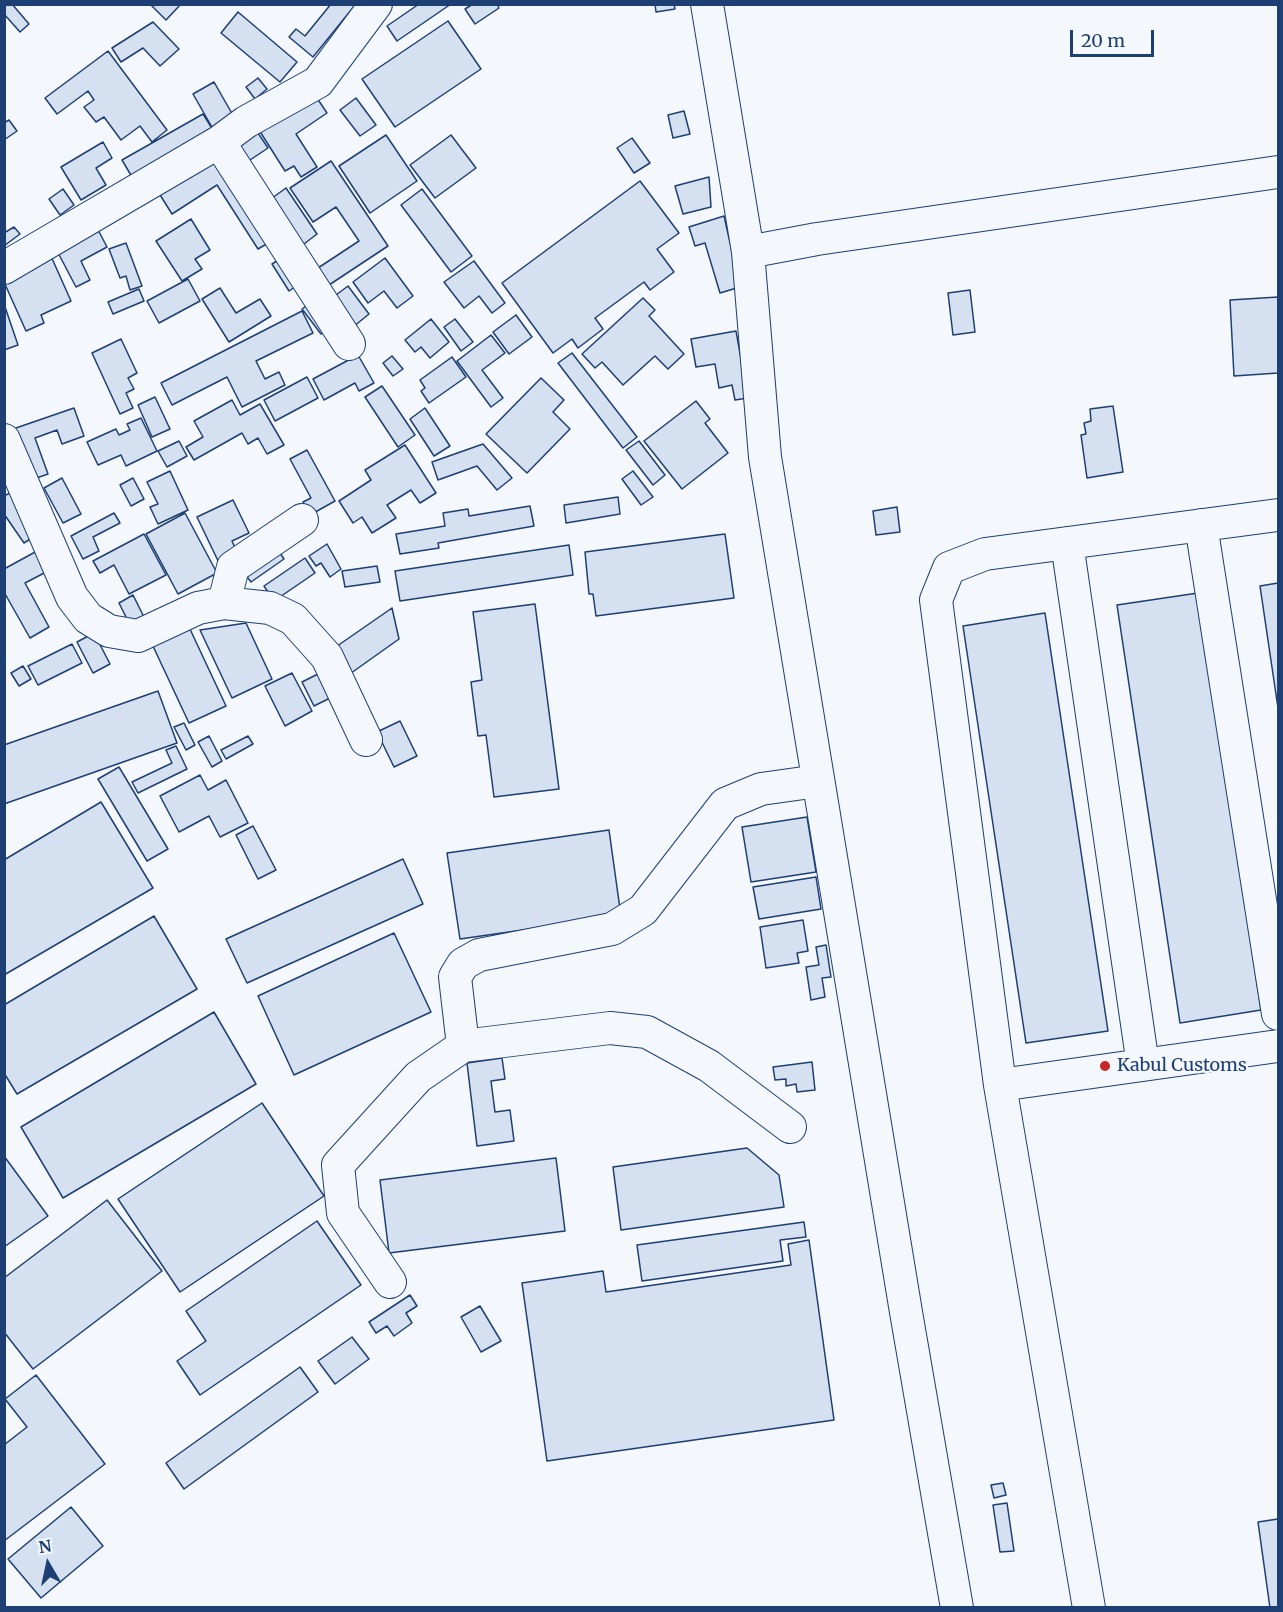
<!DOCTYPE html>
<html>
<head>
<meta charset="utf-8">
<style>
  body { margin:0 }
  #map { position:relative; width:1283px; height:1612px; overflow:hidden; background:#f4f7fb; font-family:Merriweather,serif }
  canvas { display:block }
  .frame { position:absolute; inset:0; border:6px solid #1d3f73; pointer-events:none }
  .north { position:absolute; left:18px; top:1534px; width:60px; height:60px; -webkit-text-stroke:4px #f4f7fb; paint-order:stroke; rotate:351deg; font-size:16px; font-weight:700; line-height:24px; text-align:center; color:#1d3f73 }
  .north::after { content:''; display:block; margin:auto; width:21px; height:27px; background:#1d3f73; clip-path:polygon(50% 0,100% 100%,50% 72%,0 100%) }
  .scale { position:absolute; left:1070px; top:30px; width:84px; height:27px; box-sizing:border-box; border:3px solid #1d3f73; border-top:0; padding-left:8px; font-size:18px; line-height:21px; white-space:nowrap; color:#1d3f73; -webkit-text-stroke:4px #f4f7fb; paint-order:stroke }
</style>
</head>
<body>
<div id="map">
<canvas width="1283" height="1612"></canvas>
<div class="frame"></div>
<div class="north">N</div>
<div class="scale">20 m</div>
</div>
<script>
const ctx = document.querySelector('canvas').getContext('2d');
ctx.lineJoin = 'round';
function fill(path, color) {
  ctx.fillStyle = color;
  ctx.fill(path, 'evenodd');
}
function poly(rows) {
  const path = new Path2D();
  for (const r of rows) {
    path.moveTo(r[0], r[1]);
    for (let i = 2; i < r.length; i += 2) path.lineTo(r[i], r[i + 1]);
  }
  return path;
}
function trace(path, color, width, dash) {
  ctx.strokeStyle = color;
  ctx.lineWidth = width;
  ctx.lineCap = dash ? 'butt' : 'round';
  ctx.setLineDash(dash || []);
  ctx.stroke(path);
}
function drawText(font, color, halo, rows, align = 'center') {
  ctx.font = font + ' Merriweather,serif';
  ctx.lineWidth = 4.5;
  ctx.setLineDash([]);
  ctx.textBaseline = 'middle';
  ctx.strokeStyle = halo;
  ctx.fillStyle = color;
  for (const [text, x, y, turn = 0] of rows) {
    ctx.save();
    ctx.translate(x, y);
    ctx.rotate((+turn || 0) * Math.PI / 180);
    ctx.textAlign = isNaN(turn) ? turn : align;
    if (halo) ctx.strokeText(text, 0, 0);
    ctx.fillText(text, 0, 0);
    ctx.restore();
  }
}
const building = poly([
  [4,4,12,4,29,24,20,32,4,14,4,4],
  [150,4,181,4,166,20,150,4],
  [331,4,356,4,313,57,289,37,296,29,305,36,331,4],
  [419,4,451,4,397,41,387,26,419,4],
  [473,4,497,4,499,8,475,24,465,9,473,4],
  [655,4,674,4,675,9,656,12,655,4],
  [238,12,297,62,280,82,221,33,238,12],
  [448,21,481,69,395,127,362,79,448,21],
  [153,22,179,49,160,66,143,48,121,62,112,48,153,22],
  [108,51,167,130,152,142,140,126,121,140,104,117,96,122,84,107,94,100,88,91,57,114,45,98,108,51],
  [258,78,267,89,255,99,246,87,258,78],
  [214,82,234,117,213,129,193,94,214,82],
  [315,95,327,113,296,134,317,167,301,177,294,166,285,171,259,130,315,95],
  [356,98,376,125,360,136,340,110,356,98],
  [684,111,690,134,673,138,668,115,684,111],
  [203,114,213,130,132,177,122,160,203,114],
  [9,120,17,131,4,140,4,123,9,120],
  [258,133,268,148,244,164,234,148,258,133],
  [386,135,417,181,370,213,339,166,386,135],
  [451,135,476,168,435,198,410,165,451,135],
  [632,138,650,163,634,173,617,148,632,138],
  [103,142,112,158,96,168,106,185,81,200,61,167,103,142],
  [219,151,275,239,258,249,217,185,172,214,157,190,219,151],
  [331,161,388,246,329,285,318,268,359,241,336,207,313,222,290,188,331,161],
  [709,177,711,207,683,214,675,186,709,177],
  [640,181,679,233,657,249,674,272,650,290,644,282,595,318,603,329,578,348,572,339,553,353,502,283,640,181],
  [286,188,317,234,300,247,268,201,286,188],
  [63,189,74,205,60,215,49,199,63,189],
  [422,189,472,256,451,272,401,205,422,189],
  [724,216,740,287,720,293,705,243,695,246,689,227,724,216],
  [191,219,210,250,195,259,202,269,182,281,156,241,191,219],
  [96,226,107,247,81,261,90,280,76,287,55,247,96,226],
  [14,227,20,234,4,246,4,233,14,227],
  [126,243,142,286,130,290,126,276,120,278,109,249,126,243],
  [50,254,71,301,41,315,44,323,26,331,4,282,50,254],
  [288,254,305,280,289,291,272,264,288,254],
  [385,258,413,296,397,308,384,291,368,303,353,282,385,258],
  [474,261,505,303,492,313,479,296,464,308,444,282,474,261],
  [188,279,200,301,159,323,147,301,188,279],
  [348,286,369,314,353,327,332,298,348,286],
  [220,288,236,313,260,299,271,316,229,342,202,299,220,288],
  [139,289,144,301,113,314,108,302,139,289],
  [970,290,975,332,953,335,948,293,970,290],
  [1278,297,1278,373,1234,376,1230,300,1278,297],
  [643,298,655,310,649,316,684,354,668,369,655,356,623,385,602,362,595,368,582,354,643,298],
  [314,300,334,325,321,334,302,309,314,300],
  [4,304,18,345,4,350,4,304],
  [302,311,313,333,256,361,265,379,279,372,285,385,242,407,227,377,172,405,161,383,302,311],
  [516,315,532,337,509,354,493,332,516,315],
  [431,319,449,342,430,358,421,347,415,352,405,340,431,319],
  [455,319,473,342,461,351,444,327,455,319],
  [736,331,748,398,735,400,732,385,719,388,715,364,696,367,691,339,736,331],
  [491,335,505,353,482,370,503,398,491,407,457,361,491,335],
  [121,339,137,373,128,378,134,389,126,393,133,408,120,414,92,353,121,339],
  [572,353,637,437,623,448,558,363,572,353],
  [358,355,374,383,359,391,355,383,324,400,313,379,358,355],
  [392,356,403,369,393,376,383,363,392,356],
  [452,357,466,377,429,403,421,391,425,388,420,380,452,357],
  [307,377,318,398,275,421,264,400,307,377],
  [541,378,564,400,553,412,570,429,527,473,486,434,541,378],
  [382,386,415,435,398,447,365,397,382,386],
  [155,397,170,429,152,437,138,405,155,397],
  [232,400,240,415,260,404,284,445,267,454,258,438,248,444,242,433,194,460,186,447,203,437,194,421,232,400],
  [696,401,710,419,705,423,728,453,682,489,644,441,696,401],
  [1113,406,1123,472,1087,478,1081,435,1086,434,1084,423,1091,421,1090,409,1113,406],
  [74,408,84,436,62,444,57,430,35,438,48,474,31,480,13,429,74,408],
  [425,408,450,446,434,456,410,419,425,408],
  [141,418,157,451,126,466,121,455,98,465,87,442,116,429,119,435,130,430,127,424,141,418],
  [179,441,187,456,167,467,158,451,179,441],
  [639,441,665,475,653,485,626,450,639,441],
  [483,444,512,478,497,490,477,466,438,480,432,462,483,444],
  [405,445,436,493,420,503,411,490,387,505,396,518,372,533,362,517,353,523,339,501,371,480,365,470,405,445],
  [307,450,335,501,310,515,303,502,311,498,290,459,307,450],
  [170,471,188,510,158,524,150,507,158,504,147,482,170,471],
  [633,471,653,497,641,505,622,479,633,471],
  [62,478,81,514,63,523,44,488,62,478],
  [133,478,144,499,131,506,120,485,133,478],
  [12,492,38,534,24,543,4,514,4,496,12,492],
  [618,497,620,514,566,523,564,505,618,497],
  [233,500,249,533,232,541,240,559,221,567,197,517,233,500],
  [530,506,534,526,438,543,439,548,400,554,396,534,445,526,443,513,468,509,469,516,530,506],
  [897,507,900,532,876,535,873,511,897,507],
  [114,513,120,523,93,537,99,551,83,559,71,536,114,513],
  [185,513,217,573,178,594,146,534,185,513],
  [144,534,166,575,129,594,114,565,100,573,93,561,144,534],
  [725,534,734,598,596,616,593,594,589,594,585,552,725,534],
  [274,544,284,559,251,582,240,568,274,544],
  [327,544,341,569,330,577,321,563,316,566,309,556,327,544],
  [569,545,573,575,400,601,395,571,569,545],
  [37,551,48,571,25,583,49,627,30,638,4,592,4,569,37,551],
  [305,558,315,573,274,601,264,586,305,558],
  [377,566,380,582,345,587,342,571,377,566],
  [1278,583,1278,708,1260,586,1278,583],
  [1198,593,1261,1010,1180,1023,1117,605,1198,593],
  [133,595,148,625,134,633,119,603,133,595],
  [535,604,559,789,494,797,486,735,478,736,471,682,482,680,473,612,535,604],
  [392,608,399,639,347,676,330,651,392,608],
  [1045,613,1108,1031,1026,1043,963,626,1045,613],
  [246,623,272,679,232,698,200,630,246,623],
  [189,627,226,706,189,723,152,644,189,627],
  [94,633,110,664,93,673,77,642,94,633],
  [72,644,82,663,38,685,28,666,72,644],
  [23,666,31,679,19,686,11,673,23,666],
  [324,671,336,695,314,706,302,682,324,671],
  [292,673,312,711,285,726,265,686,292,673],
  [158,691,177,743,4,804,4,745,158,691],
  [400,721,417,756,394,767,377,732,400,721],
  [184,723,195,745,186,750,174,727,184,723],
  [209,736,222,761,212,767,198,742,209,736],
  [248,736,253,744,226,759,221,750,248,736],
  [176,746,187,769,138,793,132,782,172,763,166,750,176,746],
  [119,767,168,849,147,861,98,779,119,767],
  [200,775,208,790,226,780,248,823,220,837,209,816,179,832,160,796,200,775],
  [101,802,153,888,4,975,4,860,101,802],
  [807,817,816,872,751,882,742,827,807,817],
  [253,826,276,870,258,879,236,835,253,826],
  [609,830,621,916,460,939,447,853,609,830],
  [403,859,423,904,247,983,226,939,403,859],
  [816,877,821,909,759,919,753,887,816,877],
  [154,916,197,989,17,1094,4,1073,4,1005,154,916],
  [803,920,808,951,797,953,799,963,766,968,760,927,803,920],
  [394,933,431,1012,294,1075,258,996,394,933],
  [826,945,831,977,822,978,825,997,811,1000,806,967,819,965,816,947,826,945],
  [214,1012,256,1084,63,1198,21,1127,214,1012],
  [502,1058,505,1079,491,1081,495,1112,510,1110,514,1141,477,1146,467,1063,502,1058],
  [812,1062,815,1090,797,1092,796,1084,786,1086,786,1079,775,1080,773,1067,812,1062],
  [262,1103,324,1196,180,1292,118,1199,262,1103],
  [747,1148,779,1175,784,1207,621,1230,613,1167,747,1148],
  [4,1156,48,1216,4,1247,4,1156],
  [556,1158,565,1231,389,1253,380,1180,556,1158],
  [107,1200,162,1271,33,1369,4,1332,4,1278,107,1200],
  [317,1221,361,1285,200,1395,177,1361,206,1341,186,1311,317,1221],
  [804,1222,806,1237,780,1240,783,1261,642,1281,637,1245,804,1222],
  [809,1240,834,1420,547,1461,522,1283,603,1271,606,1292,791,1265,788,1244,809,1240],
  [410,1295,417,1306,406,1313,412,1323,394,1336,387,1326,376,1333,369,1322,410,1295],
  [480,1306,501,1341,481,1352,461,1317,480,1306],
  [352,1337,369,1359,335,1384,318,1361,352,1337],
  [300,1367,318,1392,184,1489,166,1463,300,1367],
  [36,1375,105,1464,4,1541,4,1445,27,1427,5,1399,36,1375],
  [1003,1483,1006,1495,994,1498,991,1485,1003,1483],
  [1007,1503,1014,1551,1000,1552,993,1505,1007,1503],
  [71,1507,103,1546,41,1598,8,1559,71,1507],
  [1278,1519,1278,1608,1270,1608,1258,1522,1278,1519]
]);
fill(building, '#d5e0f0');
trace(building, '#1d3f73', 1.5);
const minor = poly([
  [707,4,748,252,765,457,906,1312,957,1608],
  [219,142,349,344],
  [748,252,817,239,1278,172],
  [4,268,219,142,246,122,318,82,376,4],
  [4,440,72,597,88,618,109,631,138,636,198,608,224,603,270,608,293,619,327,657,366,740],
  [1201,525,1278,1014],
  [1067,543,1143,1065],
  [224,603,233,567,302,520],
  [463,1046,455,977,463,964,479,955,612,929,643,910,725,804,761,789,818,781],
  [1000,1085,1278,1046],
  [390,1282,343,1213,338,1165,418,1077,463,1046,610,1028,647,1032,709,1066,790,1127],
  [1089,1608,1000,1085,936,600,949,568,985,554,1278,515]
]);
trace(minor, '#1d3f73', 34);
trace(minor, '#f4f7fb', 32);
for (const [x, y, r, color] of [
  [1105,1066,6,"#c62828"]
]) {
  const dot = new Path2D();
  dot.arc(x, y, r, 0, 2 * Math.PI);
  ctx.fillStyle = color;
  ctx.fill(dot);
  trace(dot, '#f4f7fb', 2);
}
drawText('18px', '#1d3f73', '#f4f7fb', [
  ["Kabul Customs",1117,1066]
], 'left');
</script>
</body>
</html>
